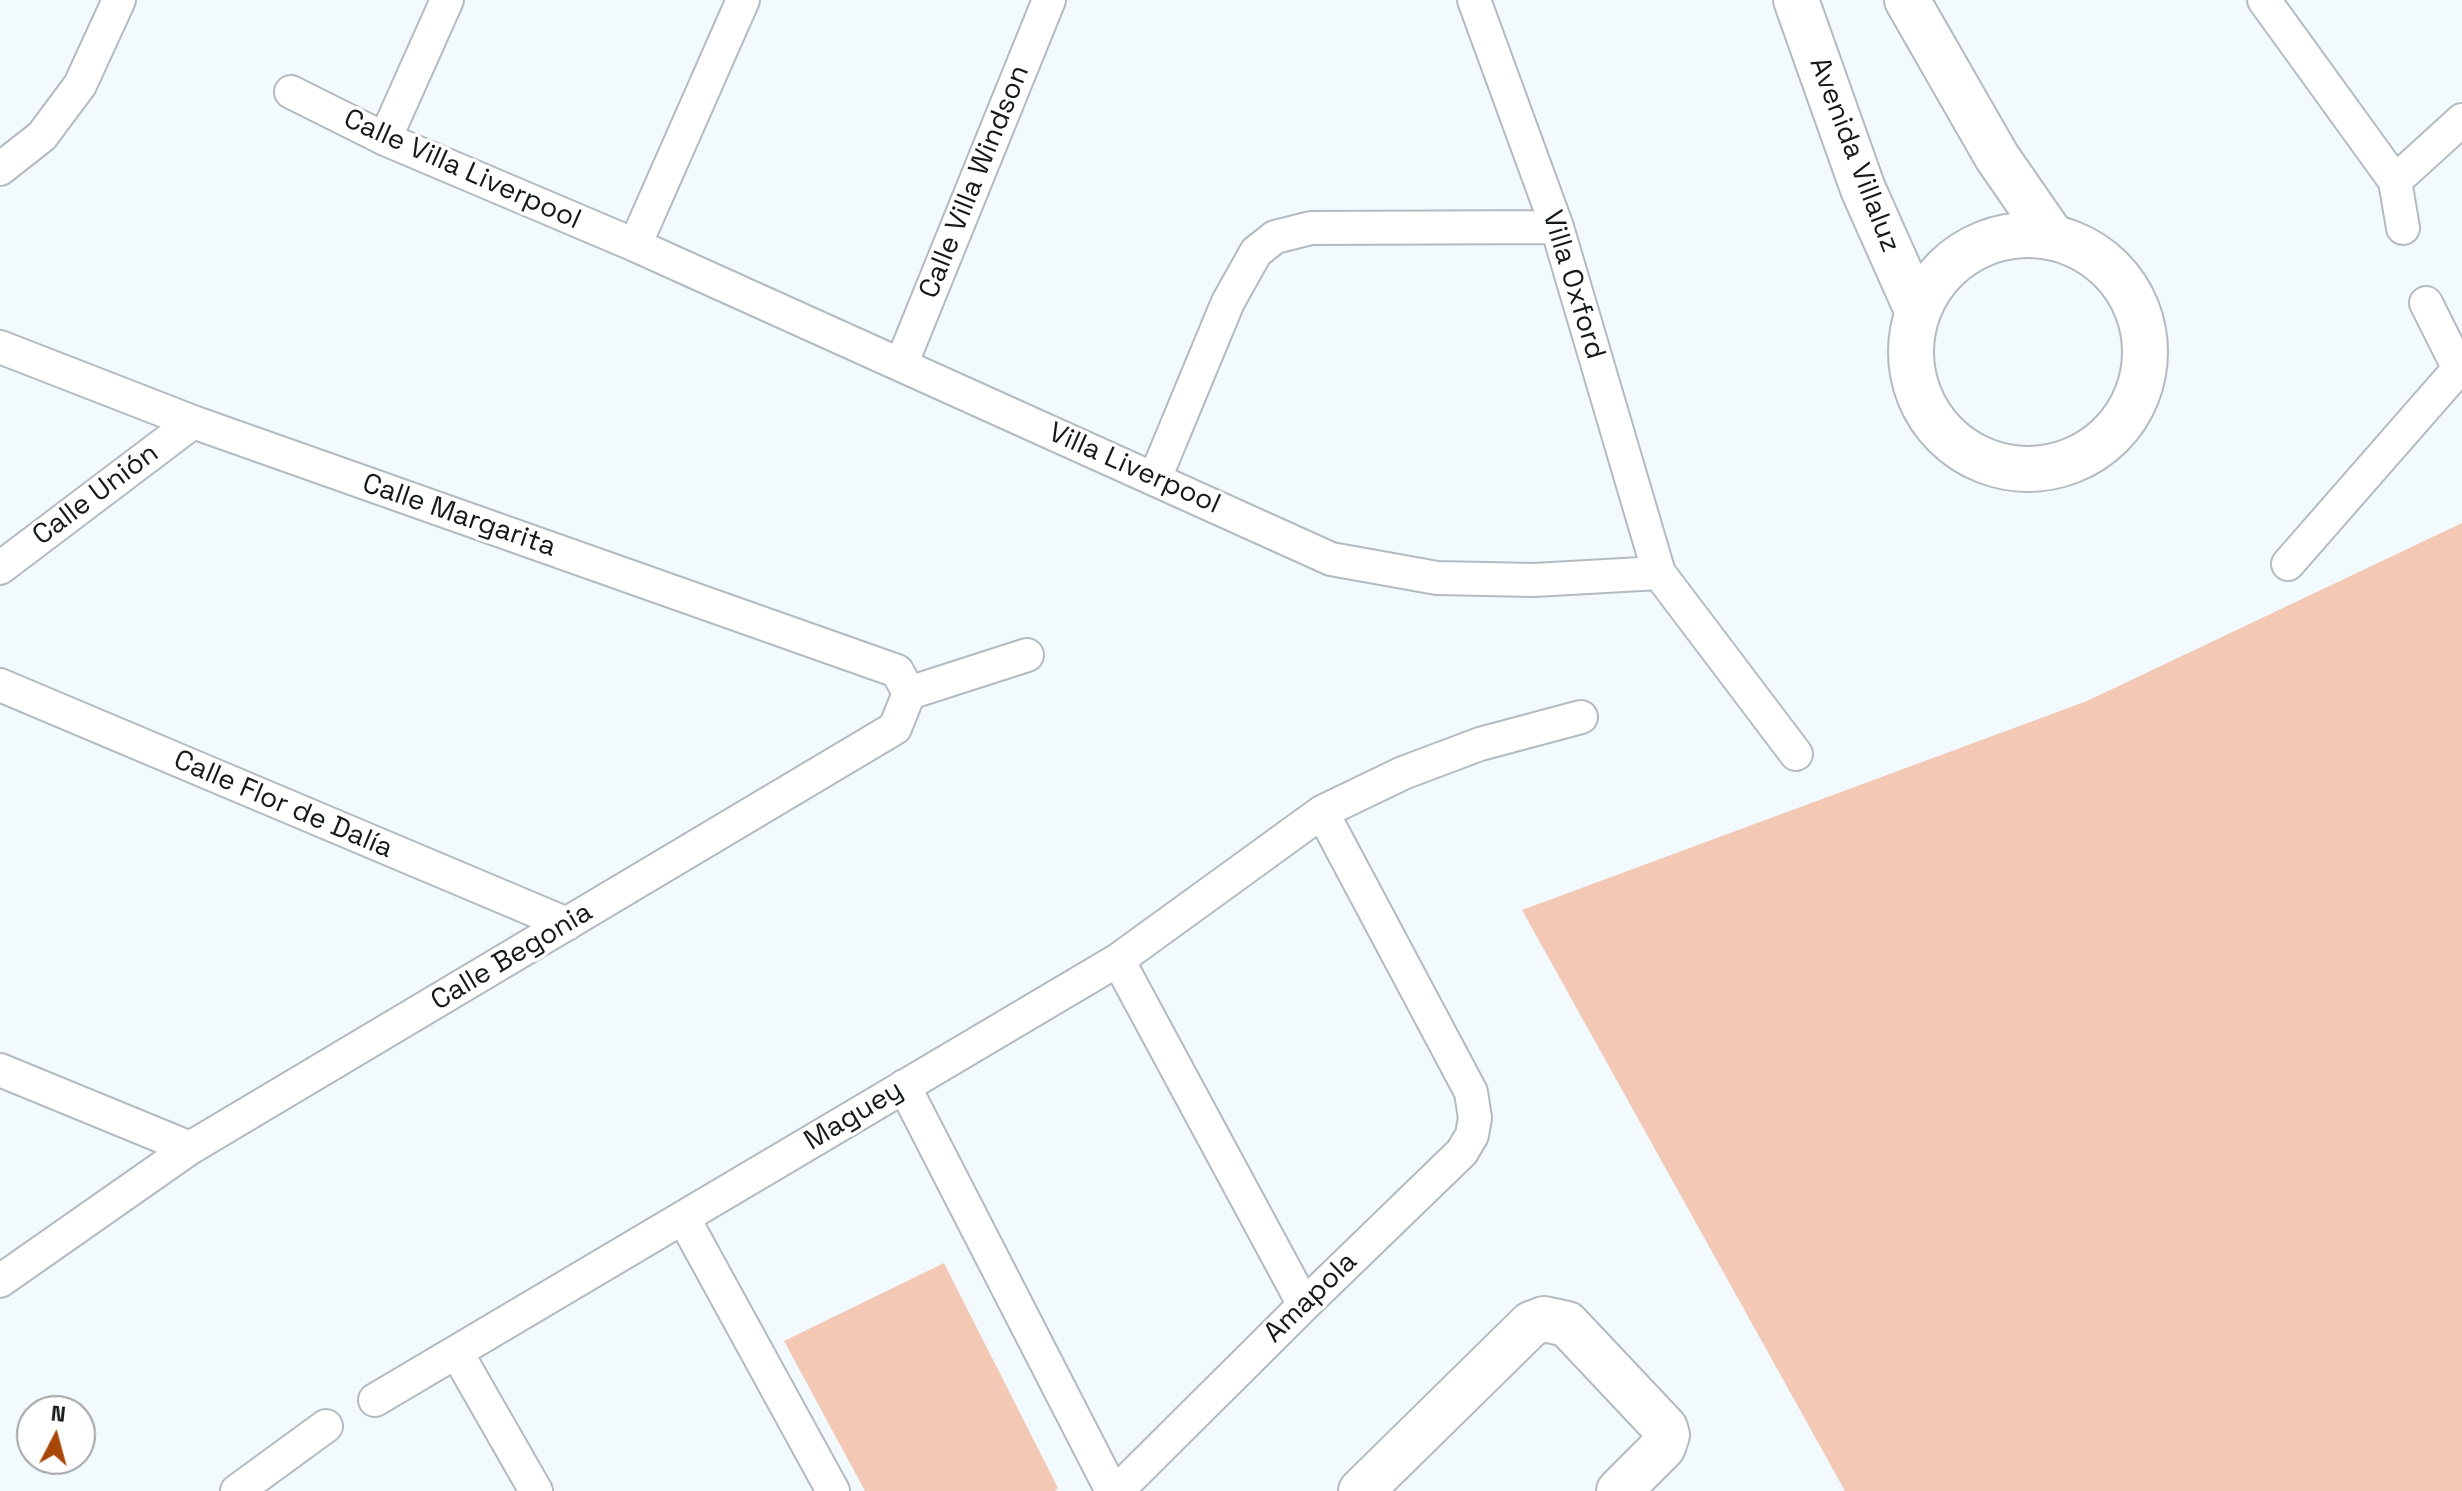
<!DOCTYPE html>
<html>
<head>
<meta charset="utf-8">
<style>
  body { margin:0 }
  #map { position:relative; width:2462px; height:1491px; overflow:hidden; background:#f2fafe; font-family:"Space Grotesk",sans-serif }
  canvas { display:block }
  .north { position:absolute; left:16px; top:1395px; width:80px; height:80px; box-sizing:border-box; background:#fff; border:2px solid #a2a3a3; border-radius:50%; rotate:6deg; font-size:22px; font-weight:700; line-height:32px; text-align:center; color:#16191a }
  .north::after { content:''; display:block; margin:auto; width:28px; height:36px; background:#a94709; clip-path:polygon(50% 0,100% 100%,50% 72%,0 100%) }
</style>
</head>
<body>
<div id="map">
<canvas width="2462" height="1491"></canvas>
<div class="north">N</div>
</div>
<script>
const ctx = document.querySelector('canvas').getContext('2d');
ctx.lineJoin = 'round';
function fill(path, color) {
  ctx.fillStyle = color;
  ctx.fill(path, 'evenodd');
}
function poly(rows) {
  const path = new Path2D();
  for (const r of rows) {
    if (r.length === 3) {
      path.moveTo(r[0] + r[2], r[1]);
      path.arc(r[0], r[1], r[2], 0, 2 * Math.PI);
      continue;
    }
    path.moveTo(r[0], r[1]);
    for (let i = 2; i < r.length; i += 2) path.lineTo(r[i], r[i + 1]);
  }
  return path;
}
function trace(path, color, width, dash) {
  ctx.strokeStyle = color;
  ctx.lineWidth = width;
  ctx.lineCap = dash ? 'butt' : 'round';
  ctx.setLineDash(dash || []);
  ctx.stroke(path);
}
function drawText(font, color, halo, rows, align = 'center') {
  ctx.font = font + ' "Space Grotesk",sans-serif';
  ctx.lineWidth = 7;
  ctx.setLineDash([]);
  ctx.textBaseline = 'middle';
  ctx.strokeStyle = halo;
  ctx.fillStyle = color;
  for (const [text, x, y, turn = 0] of rows) {
    ctx.save();
    ctx.translate(x, y);
    ctx.rotate((+turn || 0) * Math.PI / 180);
    ctx.textAlign = isNaN(turn) ? turn : align;
    if (halo) ctx.strokeText(text, 0, 0);
    ctx.fillText(text, 0, 0);
    ctx.restore();
  }
}
fill(poly([
  [2462,523,2462,1491,1845,1491,1522,910,2087,701],
  [944,1263,1058,1488,1055,1491,865,1491,784,1341]
]), '#f3c9b6');
const street = poly([
  [1474,0,1557,227,1659,573,1796,754],
  [2264,0,2395,181,2403,228],
  [291,92,385,139,635,245,1331,559,1437,578,1534,580,1659,573],
  [385,139,447,0],
  [0,169,42,136,80,85,119,0],
  [2395,181,2462,120],
  [635,245,743,0],
  [2426,303,2459,369],
  [0,347,193,422,897,671,909,693],
  [901,365,1049,0],
  [1155,478,1228,302,1256,252,1275,237,1311,228,1557,227],
  [2288,564,2462,365],
  [0,568,193,422],
  [0,685,567,924],
  [1118,960,1304,1305],
  [0,1070,190,1148],
  [904,1086,1112,1491],
  [684,1219,833,1491],
  [0,1281,190,1148,895,728,909,693,1027,655],
  [457,1353,536,1491],
  [375,1400,1118,960,1322,812,1403,773,1480,744,1581,717],
  [237,1491,326,1426],
  [1117,1491,1304,1305,1462,1152,1472,1135,1475,1118,1471,1092,1322,812]
]);
const secondary = poly([
  [1796,0,1863,189,1916,308],
  [1907,0,1997,157,2051,235],
  [2028,352,117],
  [1361,1491,1531,1324,1544,1319,1567,1324,1665,1428,1667,1435,1663,1447,1619,1491]
]);
trace(street, '#b4bbc0', 36);
trace(secondary, '#b4bbc0', 48);
trace(street, '#fff', 32);
trace(secondary, '#fff', 44);
drawText('28px', '#16191a', '#fff', [
  ["Avenida Villaluz",1854,155,69],
  ["Calle Villa Liverpool",462,170,24],
  ["Calle Villa Windson",975,182,-68],
  ["Villa Oxford",1573,285,73],
  ["Villa Liverpool",1134,469,24],
  ["Calle Unión",96,495,-37],
  ["Calle Margarita",459,516,19],
  ["Calle Flor de Dalía",283,805,23],
  ["Calle Begonia",512,957,-31],
  ["Maguey",854,1116,-31],
  ["Amapola",1311,1298,-44]
]);
</script>
</body>
</html>
